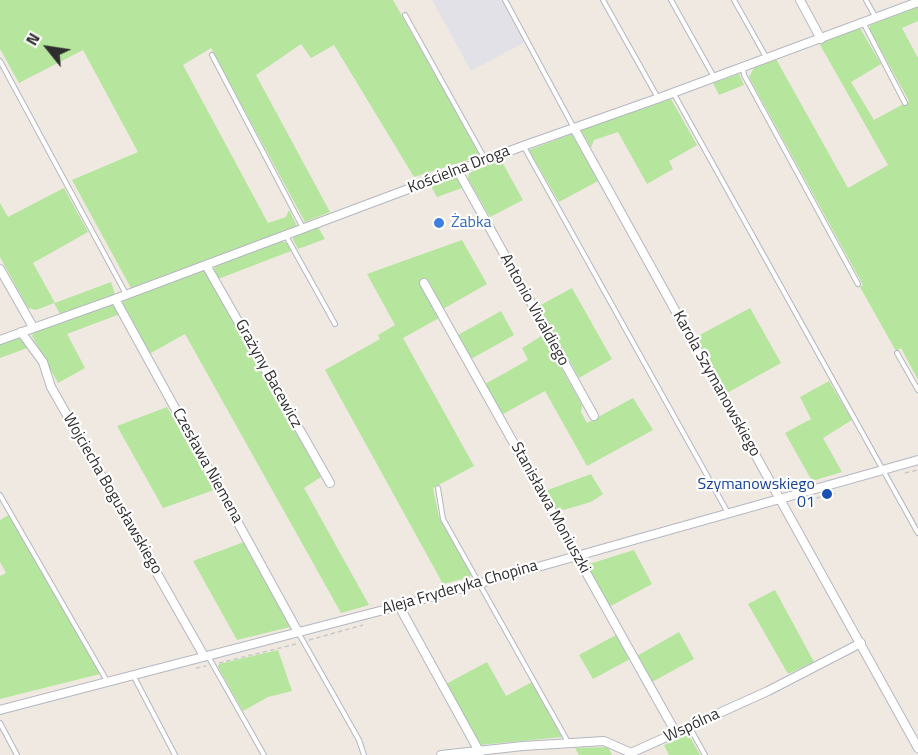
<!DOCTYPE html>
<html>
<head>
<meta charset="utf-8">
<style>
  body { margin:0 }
  #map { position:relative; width:918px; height:755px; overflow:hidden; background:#efe9e1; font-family:"Titillium Web",sans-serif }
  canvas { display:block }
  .north { position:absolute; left:18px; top:18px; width:60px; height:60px; -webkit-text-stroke:4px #fff; paint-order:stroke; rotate:300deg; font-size:16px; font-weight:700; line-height:24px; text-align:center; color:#2e2e2e }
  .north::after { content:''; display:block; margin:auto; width:21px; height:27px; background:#2e2e2e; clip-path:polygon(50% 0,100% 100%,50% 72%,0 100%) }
</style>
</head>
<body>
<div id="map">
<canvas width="918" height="755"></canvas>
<div class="north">N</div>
</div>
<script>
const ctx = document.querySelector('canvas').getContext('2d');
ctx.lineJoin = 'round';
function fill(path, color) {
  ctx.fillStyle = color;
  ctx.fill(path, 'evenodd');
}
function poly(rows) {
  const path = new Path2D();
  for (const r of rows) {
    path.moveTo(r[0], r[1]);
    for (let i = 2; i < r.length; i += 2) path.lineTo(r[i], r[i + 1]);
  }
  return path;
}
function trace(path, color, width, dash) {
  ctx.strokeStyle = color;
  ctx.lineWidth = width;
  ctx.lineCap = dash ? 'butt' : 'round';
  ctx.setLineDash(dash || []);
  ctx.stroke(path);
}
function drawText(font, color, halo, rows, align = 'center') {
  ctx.font = font + ' "Titillium Web",sans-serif';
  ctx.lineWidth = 4.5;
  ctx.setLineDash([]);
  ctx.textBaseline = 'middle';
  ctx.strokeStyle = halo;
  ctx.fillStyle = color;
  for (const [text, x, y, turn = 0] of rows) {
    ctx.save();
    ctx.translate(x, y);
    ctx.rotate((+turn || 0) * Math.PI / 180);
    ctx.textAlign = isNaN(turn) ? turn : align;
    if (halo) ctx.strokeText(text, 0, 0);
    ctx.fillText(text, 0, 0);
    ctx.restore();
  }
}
fill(poly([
  [432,0,502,0,525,42,471,71]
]), '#e3e1e8');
fill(poly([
  [0,0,393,0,481,156,414,177,334,45,311,58,301,44,256,75,330,212,305,222,211,48,183,65,268,223,286,217,289,210,297,226,131,288,72,180,138,152,83,50,19,83,0,49],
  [918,7,918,21,902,28,918,58,918,380,901,348,896,351,860,287,863,285,749,77,754,68,776,59,848,188,888,165,819,43,860,28,881,64,851,82,874,120,909,101,870,30,870,25],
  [739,74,744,85,719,95,713,83],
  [671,99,697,145,669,161,673,169,647,184,618,132,594,140,591,148,581,130],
  [572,134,598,181,559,202,529,150],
  [501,160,523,200,490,217,468,179,469,173],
  [457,177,462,188,437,197,431,186],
  [64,188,88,232,33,263,55,303,111,282,115,294,60,314,54,303,36,310,28,308,0,257,0,203,8,217],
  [318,227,325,239,298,249,293,240,294,236],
  [462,240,487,284,443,309,429,281,421,279,420,284,439,318,403,338,474,466,433,488,439,517,471,574,470,577,443,584,325,370,380,339,378,335,395,325,367,274],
  [282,241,287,243,291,251,218,279,214,269,216,264],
  [205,269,321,477,304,488,369,605,341,613,185,334,149,354,123,306,123,301],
  [572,288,612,359,579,378,539,306],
  [115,304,120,314,67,334,85,368,58,383,32,336,34,332],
  [750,308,781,363,727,393,696,337],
  [501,311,514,335,471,359,458,335],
  [543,335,582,405,581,412,587,423,633,398,653,430,587,466,545,391,501,415,485,384,528,360,522,348],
  [18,338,24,340,30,347,0,358,0,345],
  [829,381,852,420,823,438,842,472,812,481,785,433,811,419,800,397],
  [167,407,214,490,163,508,117,426],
  [591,474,603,494,591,502,556,512,545,491],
  [10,514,100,674,0,699,0,576,6,573,0,562,0,520],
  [244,542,290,627,237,640,193,561],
  [634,550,652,584,609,607,586,565],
  [775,590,814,662,788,674,748,604],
  [679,632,694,659,652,682,637,656],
  [616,635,630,659,593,679,579,655],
  [278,650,292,691,268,697,243,711,218,667,219,664],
  [487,662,506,696,532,682,562,737,480,745,446,684],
  [687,735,690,737,700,755,669,755,664,745],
  [608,747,612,755,579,755,575,748]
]), '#b6e59e');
const lane = poly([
  [505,0,574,128],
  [603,0,658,98],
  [671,0,714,77],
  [734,0,766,57],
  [866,0,876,18],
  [405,15,485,159],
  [864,24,905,103],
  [212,55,303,228],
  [0,61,126,294],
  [743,68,744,75,858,284],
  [674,94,918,533],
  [524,147,728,513],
  [286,236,335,324],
  [897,353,918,390],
  [438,488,443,519,568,742],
  [0,495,107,681],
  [298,632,359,740,364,755],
  [208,656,264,755],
  [133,675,175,755],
  [0,723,17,755],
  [690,728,705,755]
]);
const street = poly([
  [800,0,821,39],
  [574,128,918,748],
  [458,171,594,416],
  [206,265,330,483],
  [0,269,33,327],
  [424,283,676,733],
  [115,299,298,632],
  [21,332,43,362,51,387,204,656],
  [0,340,115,299,523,146,659,98,918,2],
  [399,606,480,753],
  [0,710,399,606,918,460],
  [441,755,523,746,604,741,631,753,768,691,861,643]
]);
trace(lane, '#b4b7c1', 6);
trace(street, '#b4b7c1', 10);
trace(poly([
  [905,473,918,470],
  [809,500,836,493],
  [309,640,363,625],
  [219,663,296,644],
  [196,668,206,666]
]), '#c9c9c9', 1.5, [4.5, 3]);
trace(lane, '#fff', 4);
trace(street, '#fff', 8);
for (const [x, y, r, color] of [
  [439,223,6,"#3f7fe0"],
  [827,494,6,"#1a4fb4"]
]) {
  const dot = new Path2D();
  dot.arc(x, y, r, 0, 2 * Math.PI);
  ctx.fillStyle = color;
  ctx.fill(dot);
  trace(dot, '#fff', 2);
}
drawText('16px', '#2e2e2e', '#fff', [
  ["Kościelna Droga",459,170,-21],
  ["Antonio Vivaldiego",534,310,61],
  ["Grażyny Bacewicz",268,374,61],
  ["Karola Szymanowskiego",716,384,61],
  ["Czesława Niemena",207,466,61],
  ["Wojciecha Bogusławskiego",112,494,60],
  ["Stanisława Moniuszki",550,508,61],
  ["Aleja Fryderyka Chopina",460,588,-16],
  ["Wspólna",692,726,-25]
]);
drawText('16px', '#366cbe', '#fff', [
  ["Żabka",451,223]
], 'left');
drawText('16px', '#164399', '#fff', [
  ["Szymanowskiego",815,485],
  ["01",815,503]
], 'right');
</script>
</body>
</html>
